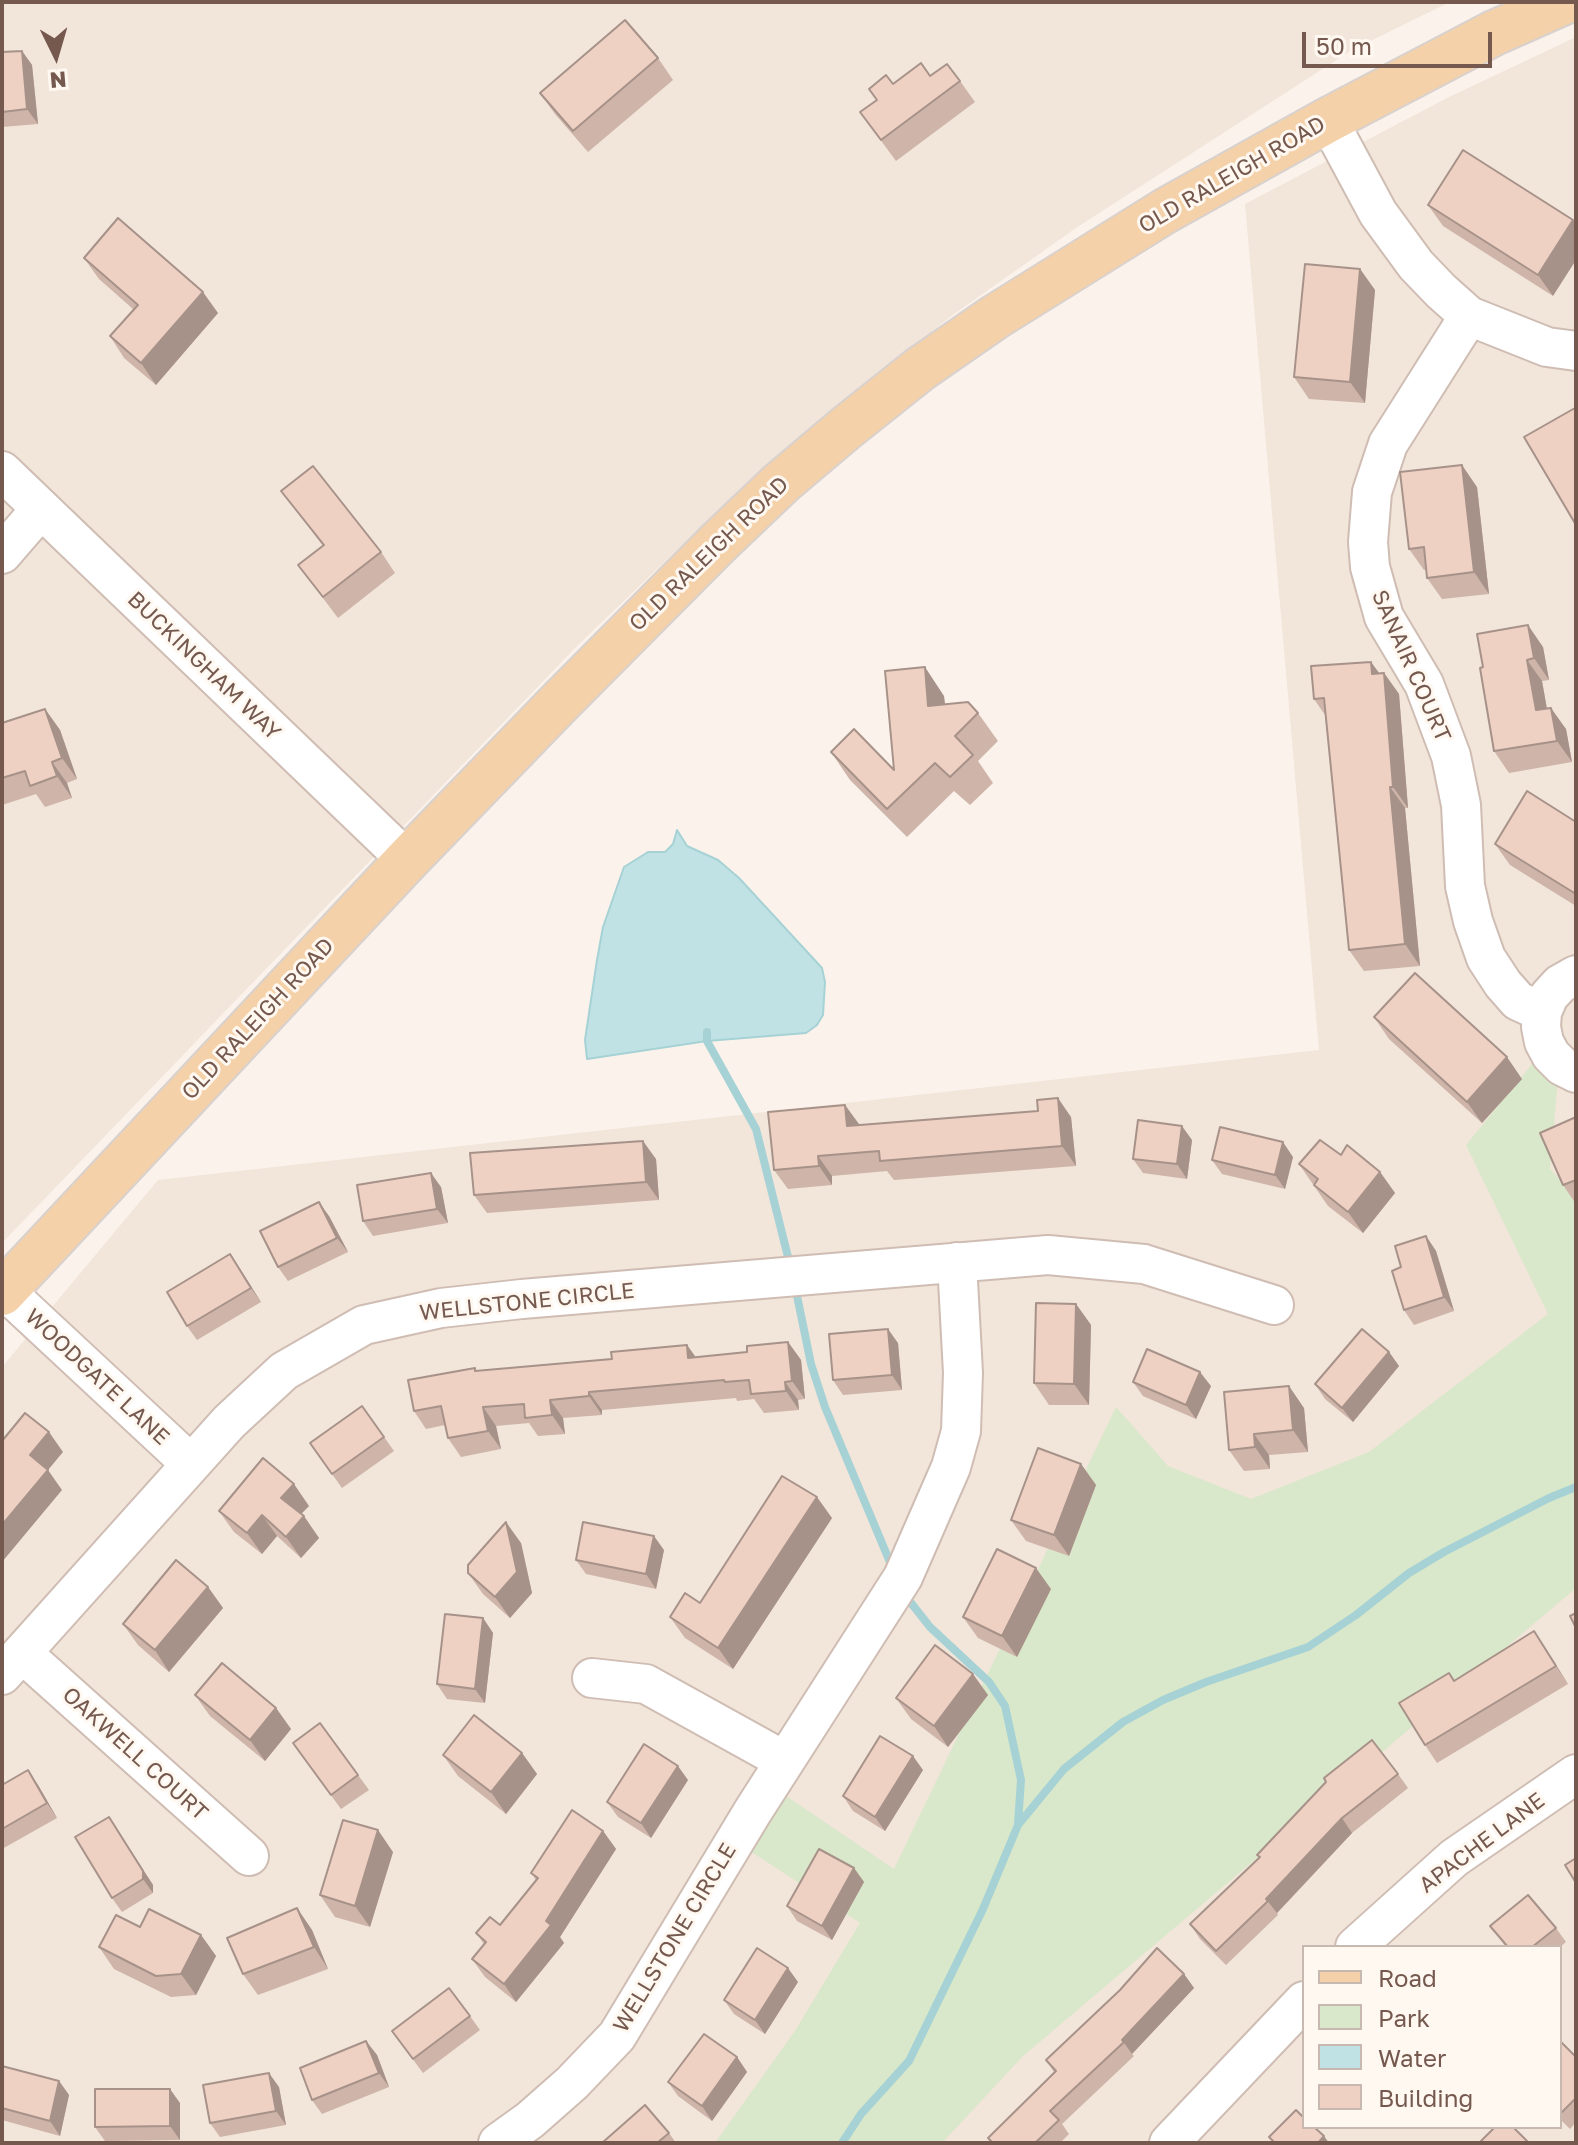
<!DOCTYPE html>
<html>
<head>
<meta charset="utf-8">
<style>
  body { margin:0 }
  #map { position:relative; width:1578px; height:2145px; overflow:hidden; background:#fbf3eb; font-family:"Golos Text",sans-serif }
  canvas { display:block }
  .frame { position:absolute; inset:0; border:4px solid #75594f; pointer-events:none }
  .legend { position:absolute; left:1302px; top:1945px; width:260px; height:184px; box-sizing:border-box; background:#fef8f1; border:2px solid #c7b8b0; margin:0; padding:10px 14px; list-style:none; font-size:24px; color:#75594f }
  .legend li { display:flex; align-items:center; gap:16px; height:40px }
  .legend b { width:40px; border:2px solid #c7b8b0 }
  .north { position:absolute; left:16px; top:16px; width:80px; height:80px; -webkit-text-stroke:6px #fef8f1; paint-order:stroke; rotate:175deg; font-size:22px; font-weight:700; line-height:32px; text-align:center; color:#75594f }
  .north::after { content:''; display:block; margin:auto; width:28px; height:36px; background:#75594f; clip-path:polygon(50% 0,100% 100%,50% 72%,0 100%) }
  .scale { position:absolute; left:1302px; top:32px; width:190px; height:36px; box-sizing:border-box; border:4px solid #75594f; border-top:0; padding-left:10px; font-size:24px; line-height:28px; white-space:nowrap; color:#75594f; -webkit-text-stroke:6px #fef8f1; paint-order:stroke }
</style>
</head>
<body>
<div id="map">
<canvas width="1578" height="2145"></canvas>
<div class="frame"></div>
<ul class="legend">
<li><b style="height:10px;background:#f4d1a9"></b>Road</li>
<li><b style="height:22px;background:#d9e8ca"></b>Park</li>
<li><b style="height:22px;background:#c0e2e4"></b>Water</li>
<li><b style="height:22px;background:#efd1c4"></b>Building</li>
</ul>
<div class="north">N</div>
<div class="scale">50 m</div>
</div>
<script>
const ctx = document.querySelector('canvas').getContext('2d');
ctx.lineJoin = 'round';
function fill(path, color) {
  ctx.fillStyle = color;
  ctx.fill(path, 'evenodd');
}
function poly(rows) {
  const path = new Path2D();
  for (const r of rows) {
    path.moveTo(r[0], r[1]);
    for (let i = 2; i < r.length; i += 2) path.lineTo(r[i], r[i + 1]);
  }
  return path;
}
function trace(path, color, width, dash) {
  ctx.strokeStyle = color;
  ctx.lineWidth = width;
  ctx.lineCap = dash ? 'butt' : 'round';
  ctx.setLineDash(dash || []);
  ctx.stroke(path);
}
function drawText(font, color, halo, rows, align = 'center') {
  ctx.font = font + ' "Golos Text",sans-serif';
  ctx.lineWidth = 6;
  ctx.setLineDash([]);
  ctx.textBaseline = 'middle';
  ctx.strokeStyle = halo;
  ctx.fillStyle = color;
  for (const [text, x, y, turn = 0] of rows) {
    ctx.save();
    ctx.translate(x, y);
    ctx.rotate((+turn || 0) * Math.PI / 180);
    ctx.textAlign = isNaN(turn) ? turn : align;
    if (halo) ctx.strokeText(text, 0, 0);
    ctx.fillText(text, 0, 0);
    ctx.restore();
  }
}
fill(poly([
  [2,2,1450,2,1352,50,1076,228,950,317,758,472,576,647,2,1243],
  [1576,37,1576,2143,2,2143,2,1367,158,1180,1319,1050,1245,204,1449,97],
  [1304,1947,1560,1947,1560,2127,1304,2127]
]), '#f2e5da');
fill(poly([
  [1537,1058,1558,1079,1550,1169,1576,1197,1576,1588,1023,2056,942,2143,715,2143,795,2031,860,1923,735,1841,770,1785,894,1869,1116,1407,1168,1466,1251,1499,1369,1452,1548,1314,1466,1145]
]), '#d9e8ca');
const water = poly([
  [677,830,687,846,718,860,739,878,822,968,825,982,823,1015,817,1025,806,1033,707,1041,587,1059,585,1040,597,960,603,927,624,867,648,852,665,852,673,844,677,830]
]);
fill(water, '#c0e2e4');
trace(water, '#a7d2d5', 2);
trace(poly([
  [707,1032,707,1041,756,1129,790,1265],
  [795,1286,811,1364,825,1407,892,1567],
  [904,1594,930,1627,989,1682,1005,1706,1021,1780,1018,1824],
  [842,2143,861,2114,909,2061,983,1909,1018,1825,1064,1769,1123,1722,1163,1700,1206,1682,1308,1647,1356,1615,1409,1573,1444,1552,1549,1498,1576,1487]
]), '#a7d2d5', 8);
const minor = poly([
  [1328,120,1378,213,1416,265,1441,291,1469,316,1547,347,1576,351],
  [1469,316,1388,444,1372,492,1368,542,1370,567,1384,617,1424,684,1451,756,1461,805,1465,886,1473,921,1486,958,1503,984,1518,1001,1542,1012],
  [2,471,407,860],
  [2,554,40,510],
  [1576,975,1560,984,1549,996,1542,1012,1541,1027,1544,1042,1551,1055,1562,1066,1576,1073],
  [4,1290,191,1464],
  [22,1653,249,1856],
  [2,1675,229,1422,284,1371,364,1325,441,1308,522,1299,1048,1255,1144,1264,1274,1305],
  [592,1678,646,1684,785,1761],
  [1355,1947,1454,1858,1576,1774],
  [498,2143,530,2120,572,2083,617,2036,753,1811,903,1577,951,1467,961,1431,963,1373,957,1262],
  [1169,2143,1304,2001]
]);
const major = poly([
  [2,1293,407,860,558,704,718,543,781,483,846,428,920,369,995,317,1165,211,1328,120,1494,33,1564,2]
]);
trace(minor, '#cfbdb3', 42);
trace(major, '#d8d1ce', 48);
trace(minor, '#fff', 38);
trace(major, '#f4d1a9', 44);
fill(poly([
  [22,51,32,65,38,124,2,127,2,52],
  [658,58,673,80,588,152,555,114,540,93],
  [930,76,960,81,975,102,896,161,860,112,877,100,893,84],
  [1463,150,1553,296,1443,226,1428,205],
  [84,258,218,313,156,385,124,358,110,336,133,309,99,279],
  [1360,269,1375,290,1365,403,1309,399,1294,377],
  [1477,487,1489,594,1442,599,1427,578,1427,570,1424,570,1409,549],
  [281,491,381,552,395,573,338,618,298,565,323,546],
  [1543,647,1549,680,1542,681,1547,709,1566,729,1572,762,1509,773,1494,751,1480,668],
  [1371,662,1379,674,1384,673,1399,694,1408,808,1405,808,1420,966,1364,971,1349,950,1325,715,1314,699],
  [944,696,945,704,978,713,998,741,978,761,993,783,970,805,954,791,907,837,850,780,831,752,894,770],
  [45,709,60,730,77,779,67,783,72,798,45,807,36,794,2,805,2,723],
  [1576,822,1576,906,1510,865,1495,844],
  [1374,1017,1522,1079,1482,1123,1389,1039],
  [845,1105,859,1126,1071,1117,1076,1166,894,1180,887,1171,832,1176,832,1185,788,1189,774,1170],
  [1576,1117,1576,1204,1563,1185],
  [1192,1140,1187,1179,1143,1173,1133,1159],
  [1293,1157,1285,1189,1222,1174,1212,1160],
  [656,1159,659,1200,487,1213,474,1195],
  [1299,1164,1380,1172,1395,1193,1363,1233,1328,1206],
  [441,1187,448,1223,373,1236,363,1221],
  [329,1216,348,1252,288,1281,278,1267],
  [1426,1236,1436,1251,1454,1311,1414,1325,1404,1310,1401,1267],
  [240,1269,261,1302,197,1340,187,1326],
  [1076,1304,1091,1325,1089,1405,1049,1405,1034,1383],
  [788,1342,801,1360,805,1399,798,1400,799,1410,764,1413,754,1399,737,1401,736,1398,602,1410,602,1415,563,1418,565,1434,538,1436,529,1423,496,1426,501,1449,461,1457,448,1438,445,1425,426,1429,414,1411,475,1368,477,1371,612,1359,687,1345,695,1357,747,1352],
  [898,1343,902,1390,843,1395,833,1380],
  [1389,1352,1399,1366,1353,1422,1325,1399,1315,1384],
  [1133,1382,1211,1386,1196,1419,1143,1396],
  [1224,1392,1304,1408,1308,1452,1269,1455,1270,1469,1244,1471,1229,1450],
  [362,1406,394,1451,342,1488,310,1443],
  [1081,1464,1096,1485,1069,1556,1026,1541,1011,1520],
  [309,1506,301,1514,319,1538,301,1558,277,1536,262,1554,234,1532,219,1511],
  [832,1518,733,1669,685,1638,670,1617,700,1603],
  [521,1543,532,1593,510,1618,483,1594,468,1573],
  [664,1550,656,1589,586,1574,576,1560],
  [208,1587,223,1608,169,1672,138,1645,123,1624],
  [1051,1589,1017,1657,978,1638,963,1617],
  [483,1618,493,1633,485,1703,447,1699,437,1684],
  [1546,1649,1568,1684,1437,1763,1425,1745,1455,1680],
  [195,1695,276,1708,291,1729,265,1761,210,1716],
  [988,1695,948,1747,911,1719,896,1698],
  [320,1723,369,1790,341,1809,293,1743],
  [522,1753,537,1774,506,1814,458,1776,443,1755],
  [923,1770,885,1831,853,1811,843,1796],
  [1398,1774,1408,1788,1352,1833,1277,1913,1278,1915,1226,1965,1200,1939,1190,1924,1259,1858,1257,1855],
  [688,1780,651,1838,618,1817,607,1802],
  [2,1785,38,1785,57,1818,2,1849],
  [109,1817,153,1885,153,1893,122,1912,112,1898],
  [603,1831,616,1849,560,1937,564,1943,516,2002,485,1977,472,1959,484,1944,476,1933,500,1925,536,1880,531,1873],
  [393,1852,370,1927,335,1917,320,1895],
  [854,1868,864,1882,832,1940,797,1921,787,1906],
  [297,1908,312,1930,328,1969,258,1995,243,1974],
  [1490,1926,1556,1928,1566,1942,1560,1947,1506,1947],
  [140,1927,201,1935,216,1956,196,1995,171,1997,114,1969,99,1947],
  [1184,1974,1194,1988,1132,2054,1134,2056,1062,2124,1069,2134,1060,2143,991,2143,988,2138,1054,2072,1046,2060],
  [798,1982,765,2034,734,2014,724,2000],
  [470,2016,480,2030,423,2073,392,2031],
  [366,2041,377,2055,389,2087,322,2114,312,2100],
  [1560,2041,1576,2057,1576,2122,1570,2129,1560,2119],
  [737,2057,747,2072,712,2121,678,2096,668,2082],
  [2,2066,59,2081,69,2095,60,2136,2,2120],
  [279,2087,286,2125,220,2137,210,2123],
  [180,2103,180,2140,105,2141,95,2127],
  [669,2133,676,2143,602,2143]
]), '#ceb4a9');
fill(poly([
  [22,51,32,65,38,124,27,109],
  [1573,220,1576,224,1576,260,1553,296,1538,275],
  [1360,269,1375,290,1365,403,1350,382],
  [203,292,218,313,156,385,141,363],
  [1462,465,1477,487,1489,594,1474,572],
  [1528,625,1543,647,1549,680,1534,658],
  [1527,660,1542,681,1551,732,1536,710],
  [1371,662,1385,681,1384,673,1399,694,1408,808,1393,787,1372,674],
  [925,667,944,696,948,734,928,706],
  [1551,708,1566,729,1572,762,1557,741],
  [45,709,60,730,77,779,62,758],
  [52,762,67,783,72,798,57,776],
  [1390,787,1405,808,1420,966,1405,944],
  [1507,1057,1522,1079,1482,1123,1467,1102],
  [1058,1098,1071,1117,1076,1166,1062,1146],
  [845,1105,859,1124,861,1146,847,1126],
  [1182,1126,1192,1140,1187,1179,1177,1164],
  [643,1141,656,1159,659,1200,646,1182],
  [1283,1142,1293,1157,1285,1189,1275,1175],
  [818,1156,832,1176,832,1185,819,1166],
  [1380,1172,1395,1193,1363,1233,1348,1212],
  [431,1173,441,1187,448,1223,437,1209],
  [319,1202,329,1216,348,1252,337,1238],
  [1426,1236,1436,1251,1454,1311,1444,1297],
  [230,1254,240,1269,261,1302,251,1288],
  [1076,1304,1091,1325,1089,1405,1074,1384],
  [888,1329,898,1343,902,1390,892,1375],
  [788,1342,801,1360,805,1399,792,1381],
  [687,1345,700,1363,688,1358],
  [1389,1352,1399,1366,1353,1422,1342,1408],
  [1200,1372,1211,1386,1196,1419,1186,1405],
  [785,1382,798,1400,799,1410,786,1391],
  [1289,1386,1304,1408,1308,1452,1293,1430],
  [589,1392,602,1410,602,1415,589,1396],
  [550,1400,563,1418,565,1434,552,1415],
  [483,1407,496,1426,501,1449,488,1431],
  [49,1432,63,1452,48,1470,62,1490,2,1562,2,1525,30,1455],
  [1254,1434,1269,1455,1270,1469,1255,1447],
  [1081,1464,1096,1485,1069,1556,1054,1535],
  [294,1484,309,1506,296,1519,281,1498],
  [817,1497,832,1518,733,1669,718,1648],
  [262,1515,277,1536,262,1554,247,1533],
  [304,1516,319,1538,301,1558,286,1537],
  [506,1522,521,1543,532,1593,510,1618,495,1597],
  [654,1536,664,1550,656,1589,646,1574],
  [1036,1568,1051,1589,1017,1657,1002,1636],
  [208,1587,223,1608,169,1672,155,1650],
  [483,1618,493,1633,485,1703,475,1689],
  [1534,1631,1546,1649,1568,1684,1556,1666],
  [973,1674,988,1695,948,1747,934,1726],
  [276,1708,291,1729,265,1761,250,1740],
  [522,1753,537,1774,506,1814,491,1792],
  [913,1756,923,1770,885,1831,875,1817],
  [678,1766,688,1780,651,1838,641,1823],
  [28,1770,38,1785,57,1818,47,1803],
  [109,1817,153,1885,153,1893,143,1879],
  [1342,1818,1352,1833,1277,1913,1266,1899],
  [378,1830,393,1852,370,1927,355,1906],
  [603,1831,616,1849,560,1937,564,1943,516,2002,504,1984],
  [854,1868,864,1882,832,1940,822,1926],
  [297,1908,312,1930,328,1969,314,1947],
  [201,1935,216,1956,196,1995,181,1974],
  [788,1968,798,1982,765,2034,755,2020],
  [1184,1974,1194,1988,1132,2054,1122,2040],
  [366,2041,377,2055,389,2087,379,2073],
  [737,2057,747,2072,712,2121,702,2106],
  [269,2073,279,2087,286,2125,276,2111],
  [59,2081,69,2095,60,2136,50,2121],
  [170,2089,180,2103,180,2140,170,2126],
  [1324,2136,1329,2143,1318,2143]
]), '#a79289');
const building = poly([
  [625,20,658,58,573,131,540,93,625,20],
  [22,51,27,109,2,112,2,52,22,51],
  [921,63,930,76,947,64,960,81,881,140,860,112,877,100,869,89,886,75,893,84,921,63],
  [1463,150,1573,220,1538,275,1428,205,1463,150],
  [118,218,203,292,141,363,110,336,138,305,84,258,118,218],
  [1305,264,1360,269,1350,382,1294,377,1305,264],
  [1575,408,1576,410,1576,525,1524,437,1575,408],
  [1462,465,1474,572,1427,578,1424,547,1409,549,1400,472,1462,465],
  [313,466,381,552,323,597,298,565,324,545,281,491,313,466],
  [1528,625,1534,658,1527,660,1536,710,1551,708,1557,741,1494,751,1480,668,1483,667,1477,634,1528,625],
  [1371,662,1372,674,1384,673,1393,787,1390,787,1405,944,1349,950,1324,698,1314,699,1311,666,1371,662],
  [925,667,928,706,968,702,978,713,955,736,973,755,950,777,935,763,887,809,831,752,854,729,894,770,885,671,925,667],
  [45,709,62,758,52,762,57,776,30,786,25,771,2,778,2,723,45,709],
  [1527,791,1576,822,1576,894,1495,844,1527,791],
  [1415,973,1507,1057,1467,1102,1374,1017,1415,973],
  [1058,1098,1062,1146,880,1161,879,1151,818,1156,819,1166,774,1170,768,1112,845,1105,847,1126,1038,1111,1037,1100,1058,1098],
  [1576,1117,1576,1180,1563,1185,1540,1133,1576,1117],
  [1138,1120,1182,1126,1177,1164,1133,1159,1138,1120],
  [1220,1127,1283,1142,1275,1175,1212,1160,1220,1127],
  [1320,1140,1341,1155,1347,1145,1380,1172,1348,1212,1314,1185,1318,1179,1299,1164,1320,1140],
  [643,1141,646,1182,474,1195,470,1153,643,1141],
  [431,1173,437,1209,363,1221,357,1185,431,1173],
  [319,1202,337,1238,278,1267,260,1231,319,1202],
  [1426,1236,1444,1297,1404,1310,1392,1271,1401,1267,1395,1246,1426,1236],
  [230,1254,251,1288,187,1326,167,1292,230,1254],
  [1036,1303,1076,1304,1074,1384,1034,1383,1036,1303],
  [888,1329,892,1375,833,1380,829,1334,888,1329],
  [1362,1329,1389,1352,1342,1408,1315,1384,1362,1329],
  [788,1342,792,1381,785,1382,786,1391,751,1394,749,1380,725,1382,724,1380,589,1392,589,1396,550,1400,552,1415,525,1418,524,1404,483,1407,488,1431,448,1438,441,1406,414,1411,408,1380,475,1368,475,1371,612,1359,611,1352,687,1345,688,1358,747,1352,747,1346,788,1342],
  [1147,1349,1200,1372,1186,1405,1133,1382,1147,1349],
  [1289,1386,1293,1430,1254,1434,1255,1447,1229,1450,1224,1392,1289,1386],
  [362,1406,384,1437,332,1474,310,1443,362,1406],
  [25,1413,49,1432,30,1455,48,1470,2,1525,2,1441,25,1413],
  [1038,1448,1081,1464,1054,1535,1011,1520,1038,1448],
  [263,1458,294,1484,281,1498,304,1516,286,1537,262,1515,247,1533,219,1511,263,1458],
  [782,1476,817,1497,718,1648,670,1617,685,1593,700,1603,782,1476],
  [506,1522,517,1572,495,1597,468,1573,468,1565,506,1522],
  [583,1522,654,1536,646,1574,576,1560,583,1522],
  [997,1549,1036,1568,1002,1636,963,1617,997,1549],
  [176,1560,208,1587,155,1650,123,1624,176,1560],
  [1576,1613,1576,1628,1570,1616,1576,1613],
  [445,1614,483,1618,475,1689,437,1684,445,1614],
  [1534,1631,1556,1666,1425,1745,1399,1703,1449,1673,1454,1681,1534,1631],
  [935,1645,973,1674,934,1726,896,1698,935,1645],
  [222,1663,276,1708,250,1740,195,1695,222,1663],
  [474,1715,522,1753,491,1792,443,1755,474,1715],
  [320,1723,358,1775,331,1795,293,1743,320,1723],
  [880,1736,913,1756,875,1817,843,1796,880,1736],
  [1372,1740,1398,1774,1342,1818,1266,1899,1268,1901,1216,1951,1190,1924,1260,1857,1257,1855,1326,1782,1324,1778,1372,1740],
  [644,1744,678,1766,641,1823,607,1802,644,1744],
  [28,1770,47,1803,2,1829,2,1785,28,1770],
  [572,1810,603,1831,546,1921,551,1925,504,1984,472,1959,486,1942,476,1933,490,1917,500,1925,538,1878,531,1873,572,1810],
  [109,1817,143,1871,143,1879,112,1898,75,1837,109,1817],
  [343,1820,378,1830,355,1906,320,1895,343,1820],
  [819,1849,854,1868,822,1926,787,1906,819,1849],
  [1576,1858,1576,1883,1565,1865,1576,1858],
  [1528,1895,1556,1928,1532,1947,1508,1947,1490,1926,1528,1895],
  [297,1908,314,1947,243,1974,227,1938,297,1908],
  [149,1909,201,1935,181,1974,156,1976,99,1947,116,1915,140,1927,149,1909],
  [757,1948,788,1968,755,2020,724,2000,757,1948],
  [1157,1948,1184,1974,1122,2040,1124,2042,1050,2111,1059,2120,1035,2143,993,2143,988,2138,1056,2071,1046,2060,1120,1990,1157,1948],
  [449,1988,470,2016,413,2059,392,2031,449,1988],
  [704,2034,737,2057,702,2106,668,2082,704,2034],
  [366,2041,379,2073,312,2100,300,2068,366,2041],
  [1560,2041,1576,2057,1576,2098,1560,2114,1560,2041],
  [2,2066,59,2081,50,2121,2,2108,2,2066],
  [269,2073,276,2111,210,2123,203,2085,269,2073],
  [95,2089,170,2089,170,2126,95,2127,95,2089],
  [645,2105,669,2133,657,2143,602,2143,645,2105],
  [1296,2110,1304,2118,1304,2127,1314,2127,1324,2136,1318,2143,1275,2143,1269,2137,1296,2110],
  [1495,2127,1513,2127,1529,2143,1479,2143,1495,2127]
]);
fill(building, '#efd1c4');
trace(building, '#a79289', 2);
drawText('22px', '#75594f', '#fef8f1', [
  ["OLD RALEIGH ROAD",1232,175,-30],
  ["OLD RALEIGH ROAD",709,554,-44],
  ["BUCKINGHAM WAY",204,666,44],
  ["SANAIR COURT",1411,666,66],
  ["OLD RALEIGH ROAD",258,1019,-47],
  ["WELLSTONE CIRCLE",527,1302,-6],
  ["WOODGATE LANE",97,1377,43],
  ["OAKWELL COURT",135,1754,42],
  ["APACHE LANE",1482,1843,-37],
  ["WELLSTONE CIRCLE",675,1938,-59]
]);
</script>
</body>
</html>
